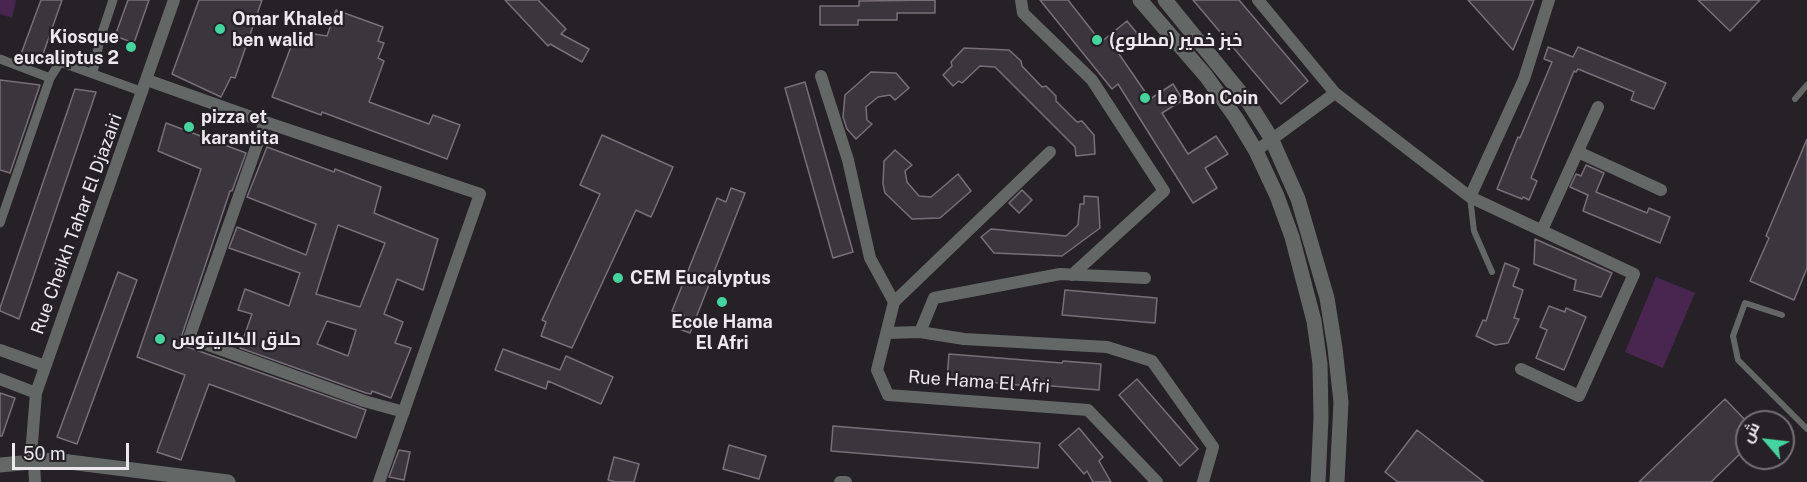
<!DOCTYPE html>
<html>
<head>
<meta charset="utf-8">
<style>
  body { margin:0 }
  #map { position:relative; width:1807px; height:482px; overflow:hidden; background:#262027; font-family:"Public Sans",Cairo,sans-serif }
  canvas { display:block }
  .north { position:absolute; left:1735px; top:410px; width:60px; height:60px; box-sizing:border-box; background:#262027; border:2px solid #757076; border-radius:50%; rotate:298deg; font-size:16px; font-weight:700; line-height:24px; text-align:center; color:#ece8ed }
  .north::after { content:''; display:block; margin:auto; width:21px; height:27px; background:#46d49e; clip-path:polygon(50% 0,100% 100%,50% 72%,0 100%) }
  .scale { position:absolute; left:12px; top:443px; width:117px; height:27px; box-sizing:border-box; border:3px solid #ece8ed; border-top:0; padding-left:8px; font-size:18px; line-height:21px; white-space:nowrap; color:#ece8ed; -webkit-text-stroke:4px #262027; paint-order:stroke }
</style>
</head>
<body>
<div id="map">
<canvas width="1807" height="482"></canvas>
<div class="north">ش</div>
<div class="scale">50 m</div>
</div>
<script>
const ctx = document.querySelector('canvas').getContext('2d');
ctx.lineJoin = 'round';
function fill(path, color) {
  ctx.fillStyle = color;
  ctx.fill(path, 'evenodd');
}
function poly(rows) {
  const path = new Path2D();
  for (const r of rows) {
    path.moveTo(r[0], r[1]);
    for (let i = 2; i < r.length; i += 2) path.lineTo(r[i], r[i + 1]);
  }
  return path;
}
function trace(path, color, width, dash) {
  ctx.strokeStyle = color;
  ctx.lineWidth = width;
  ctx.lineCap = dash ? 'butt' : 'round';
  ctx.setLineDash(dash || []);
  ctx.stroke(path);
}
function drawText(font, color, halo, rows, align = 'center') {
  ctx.font = font + ' "Public Sans",Cairo,sans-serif';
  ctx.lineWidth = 4.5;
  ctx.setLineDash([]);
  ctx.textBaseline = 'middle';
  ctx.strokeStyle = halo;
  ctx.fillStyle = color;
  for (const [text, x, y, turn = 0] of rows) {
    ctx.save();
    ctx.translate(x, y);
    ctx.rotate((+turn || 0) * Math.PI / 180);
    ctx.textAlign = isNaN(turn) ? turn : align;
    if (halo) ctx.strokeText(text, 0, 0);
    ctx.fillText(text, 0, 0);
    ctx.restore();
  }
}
fill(poly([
  [0,0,16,0,12,18,0,14],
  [1656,277,1695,293,1663,368,1625,352]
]), '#48264f');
const building = poly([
  [41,0,62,0,41,60,21,54,41,0],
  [128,0,149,0,134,43,115,36,128,0],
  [199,0,262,0,235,78,231,77,221,97,172,74,199,0],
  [505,0,538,0,566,29,561,34,589,49,582,62,550,44,548,46,505,0],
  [935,0,935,13,897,13,897,20,858,20,858,25,820,25,820,6,859,6,859,1,935,0],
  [1040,0,1068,0,1101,42,1127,21,1140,37,1119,54,1150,99,1173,84,1183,100,1162,113,1188,154,1216,136,1228,154,1205,168,1217,188,1193,203,1118,84,1112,89,1040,0],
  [1193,0,1239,0,1308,81,1281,104,1193,0],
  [1468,0,1534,0,1513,50,1468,0],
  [1698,0,1760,0,1730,31,1698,0],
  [336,10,383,27,378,41,384,43,378,58,384,61,369,102,429,124,433,115,460,125,447,159,322,112,321,115,272,97,295,36,313,44,314,34,327,36,336,10],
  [1548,47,1573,57,1578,47,1666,83,1654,109,1631,100,1634,92,1578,69,1576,72,1574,71,1531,178,1537,181,1529,200,1523,197,1522,199,1497,189,1518,137,1520,138,1552,62,1544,59,1548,47],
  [964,48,1009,50,1021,61,1022,66,1042,87,1046,86,1056,96,1056,101,1077,122,1082,121,1094,135,1095,154,1076,156,1075,147,995,67,980,66,962,83,959,81,953,86,943,75,952,66,951,62,964,48],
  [871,72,896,73,909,88,895,100,890,95,878,97,866,107,867,120,872,124,856,139,847,129,843,117,845,95,871,72],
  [0,80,40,85,10,173,0,170,0,80],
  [805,82,853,252,833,258,785,88,805,82],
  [75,89,96,92,19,319,0,311,0,308,75,89],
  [166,123,246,153,232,191,230,191,179,344,366,410,356,438,209,384,181,460,157,452,185,375,137,357,201,169,158,151,166,123],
  [602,135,673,167,651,217,636,210,572,348,541,336,546,322,542,320,600,194,580,185,602,135],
  [1807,139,1807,268,1794,300,1750,281,1769,238,1766,236,1807,139],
  [267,147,334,172,335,169,381,187,374,213,438,239,423,290,397,279,384,314,403,322,395,343,411,348,391,398,372,391,371,394,366,393,240,348,252,314,238,310,245,289,289,306,300,273,229,248,237,227,306,255,316,224,247,197,267,147],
  [338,225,385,243,360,307,316,294,338,225],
  [327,321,356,330,348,356,317,344,327,321],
  [895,150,912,165,905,171,907,182,919,196,931,197,958,174,971,191,940,218,912,219,885,193,883,184,884,161,895,150],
  [1586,165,1604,173,1596,192,1647,213,1649,208,1670,217,1660,243,1583,211,1588,195,1570,187,1576,174,1581,176,1586,165],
  [731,188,745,193,690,333,679,329,684,315,672,311,717,198,726,202,731,188],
  [1022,190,1032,200,1019,213,1009,203,1022,190],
  [1084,196,1098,197,1100,228,1062,256,994,253,981,237,991,229,1066,236,1078,225,1080,204,1084,204,1084,196],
  [1535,239,1612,273,1601,297,1574,290,1576,280,1534,264,1535,239],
  [1505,263,1519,269,1513,286,1523,290,1514,318,1519,319,1508,343,1495,345,1476,336,1483,320,1486,321,1505,263],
  [118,272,137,280,77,444,57,437,118,272],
  [1065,290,1157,298,1155,323,1062,315,1065,290],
  [1549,306,1565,312,1566,308,1586,317,1564,370,1536,358,1547,330,1540,327,1549,306],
  [503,349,560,370,566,356,613,377,601,404,548,381,546,389,495,370,503,349],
  [949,354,1062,363,1063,361,1101,364,1099,390,1040,385,1039,387,947,378,949,354],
  [1137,379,1198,449,1180,466,1119,395,1137,379],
  [0,393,15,398,2,436,0,436,0,393],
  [1725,399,1747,422,1747,447,1711,482,1639,482,1725,399],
  [833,426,1040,443,1038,468,831,451,833,426],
  [1079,428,1103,457,1099,461,1111,482,1093,482,1087,471,1084,474,1059,445,1079,428],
  [1417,430,1484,482,1398,482,1385,472,1417,430],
  [729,445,766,456,759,479,723,469,729,445],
  [399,450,410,452,404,480,389,477,399,450],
  [614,457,639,464,634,482,616,482,608,480,614,457]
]);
fill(building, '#3b353d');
trace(building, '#787079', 1.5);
trace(poly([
  [1795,99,1807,85],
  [1470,197,1474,231,1492,272],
  [1782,315,1745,303,1733,336,1738,360,1807,429]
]), '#636866', 6);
trace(poly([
  [0,59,50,78,60,62,143,92],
  [93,73,100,39,113,0],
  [0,223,50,78]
]), '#636866', 9);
trace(poly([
  [1021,0,1023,13,1092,80,1164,191,1072,275],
  [1258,0,1335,93],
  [821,76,848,160,870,258,894,302,877,370,888,395,1088,410,1157,482],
  [147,80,265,122,480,194,379,482],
  [265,122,189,338,364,401,404,412],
  [1256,151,1335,93,1470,197,1634,274,1579,396,1521,369],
  [1578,152,1661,190],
  [1470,197,1524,79,1549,0],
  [1542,230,1598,107],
  [894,302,1050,152],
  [920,332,934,298,1060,274,1145,278],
  [887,333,920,332,964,339,1107,347,1152,361,1213,447,1203,482],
  [0,350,45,366],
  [0,379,36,393],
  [35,482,34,463,31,455,36,393,174,0],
  [840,482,846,482]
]), '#636866', 12);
trace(poly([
  [1140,0,1206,76,1236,118,1256,151,1277,196,1292,237,1314,321,1320,364,1321,418,1318,482],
  [1165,0,1249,103,1271,138,1298,199,1327,298,1335,348,1341,402,1337,482],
  [0,465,53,460,228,482]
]), '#636866', 15);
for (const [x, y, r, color] of [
  [220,29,6,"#46d49e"],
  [1097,40,6,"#46d49e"],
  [131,47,6,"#46d49e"],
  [1145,98,6,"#46d49e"],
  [189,127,6,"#46d49e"],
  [618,278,6,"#46d49e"],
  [722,302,6,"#46d49e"],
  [160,339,6,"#46d49e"]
]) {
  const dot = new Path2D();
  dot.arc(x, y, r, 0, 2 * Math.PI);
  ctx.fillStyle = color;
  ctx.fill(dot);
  trace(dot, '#262027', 2);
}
drawText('bold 18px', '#ece8ed', '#262027', [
  ["Omar Khaled",232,19],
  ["ben walid",232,40],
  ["Kiosque",119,37,"right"],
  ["eucaliptus 2",119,58,"right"],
  ["خبز خمير (مطلوع)",1109,40],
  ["Le Bon Coin",1157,98],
  ["pizza et",201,117],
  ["karantita",201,138],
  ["CEM Eucalyptus",630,278],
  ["Ecole Hama",722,322,"center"],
  ["El Afri",722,343,"center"],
  ["حلاق الكاليتوس",172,339]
], 'left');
drawText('18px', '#ece8ed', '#262027', [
  ["Rue Cheikh Tahar El Djazairi",77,224,-70],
  ["Rue Hama El Afri",979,382,4]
]);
</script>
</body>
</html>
